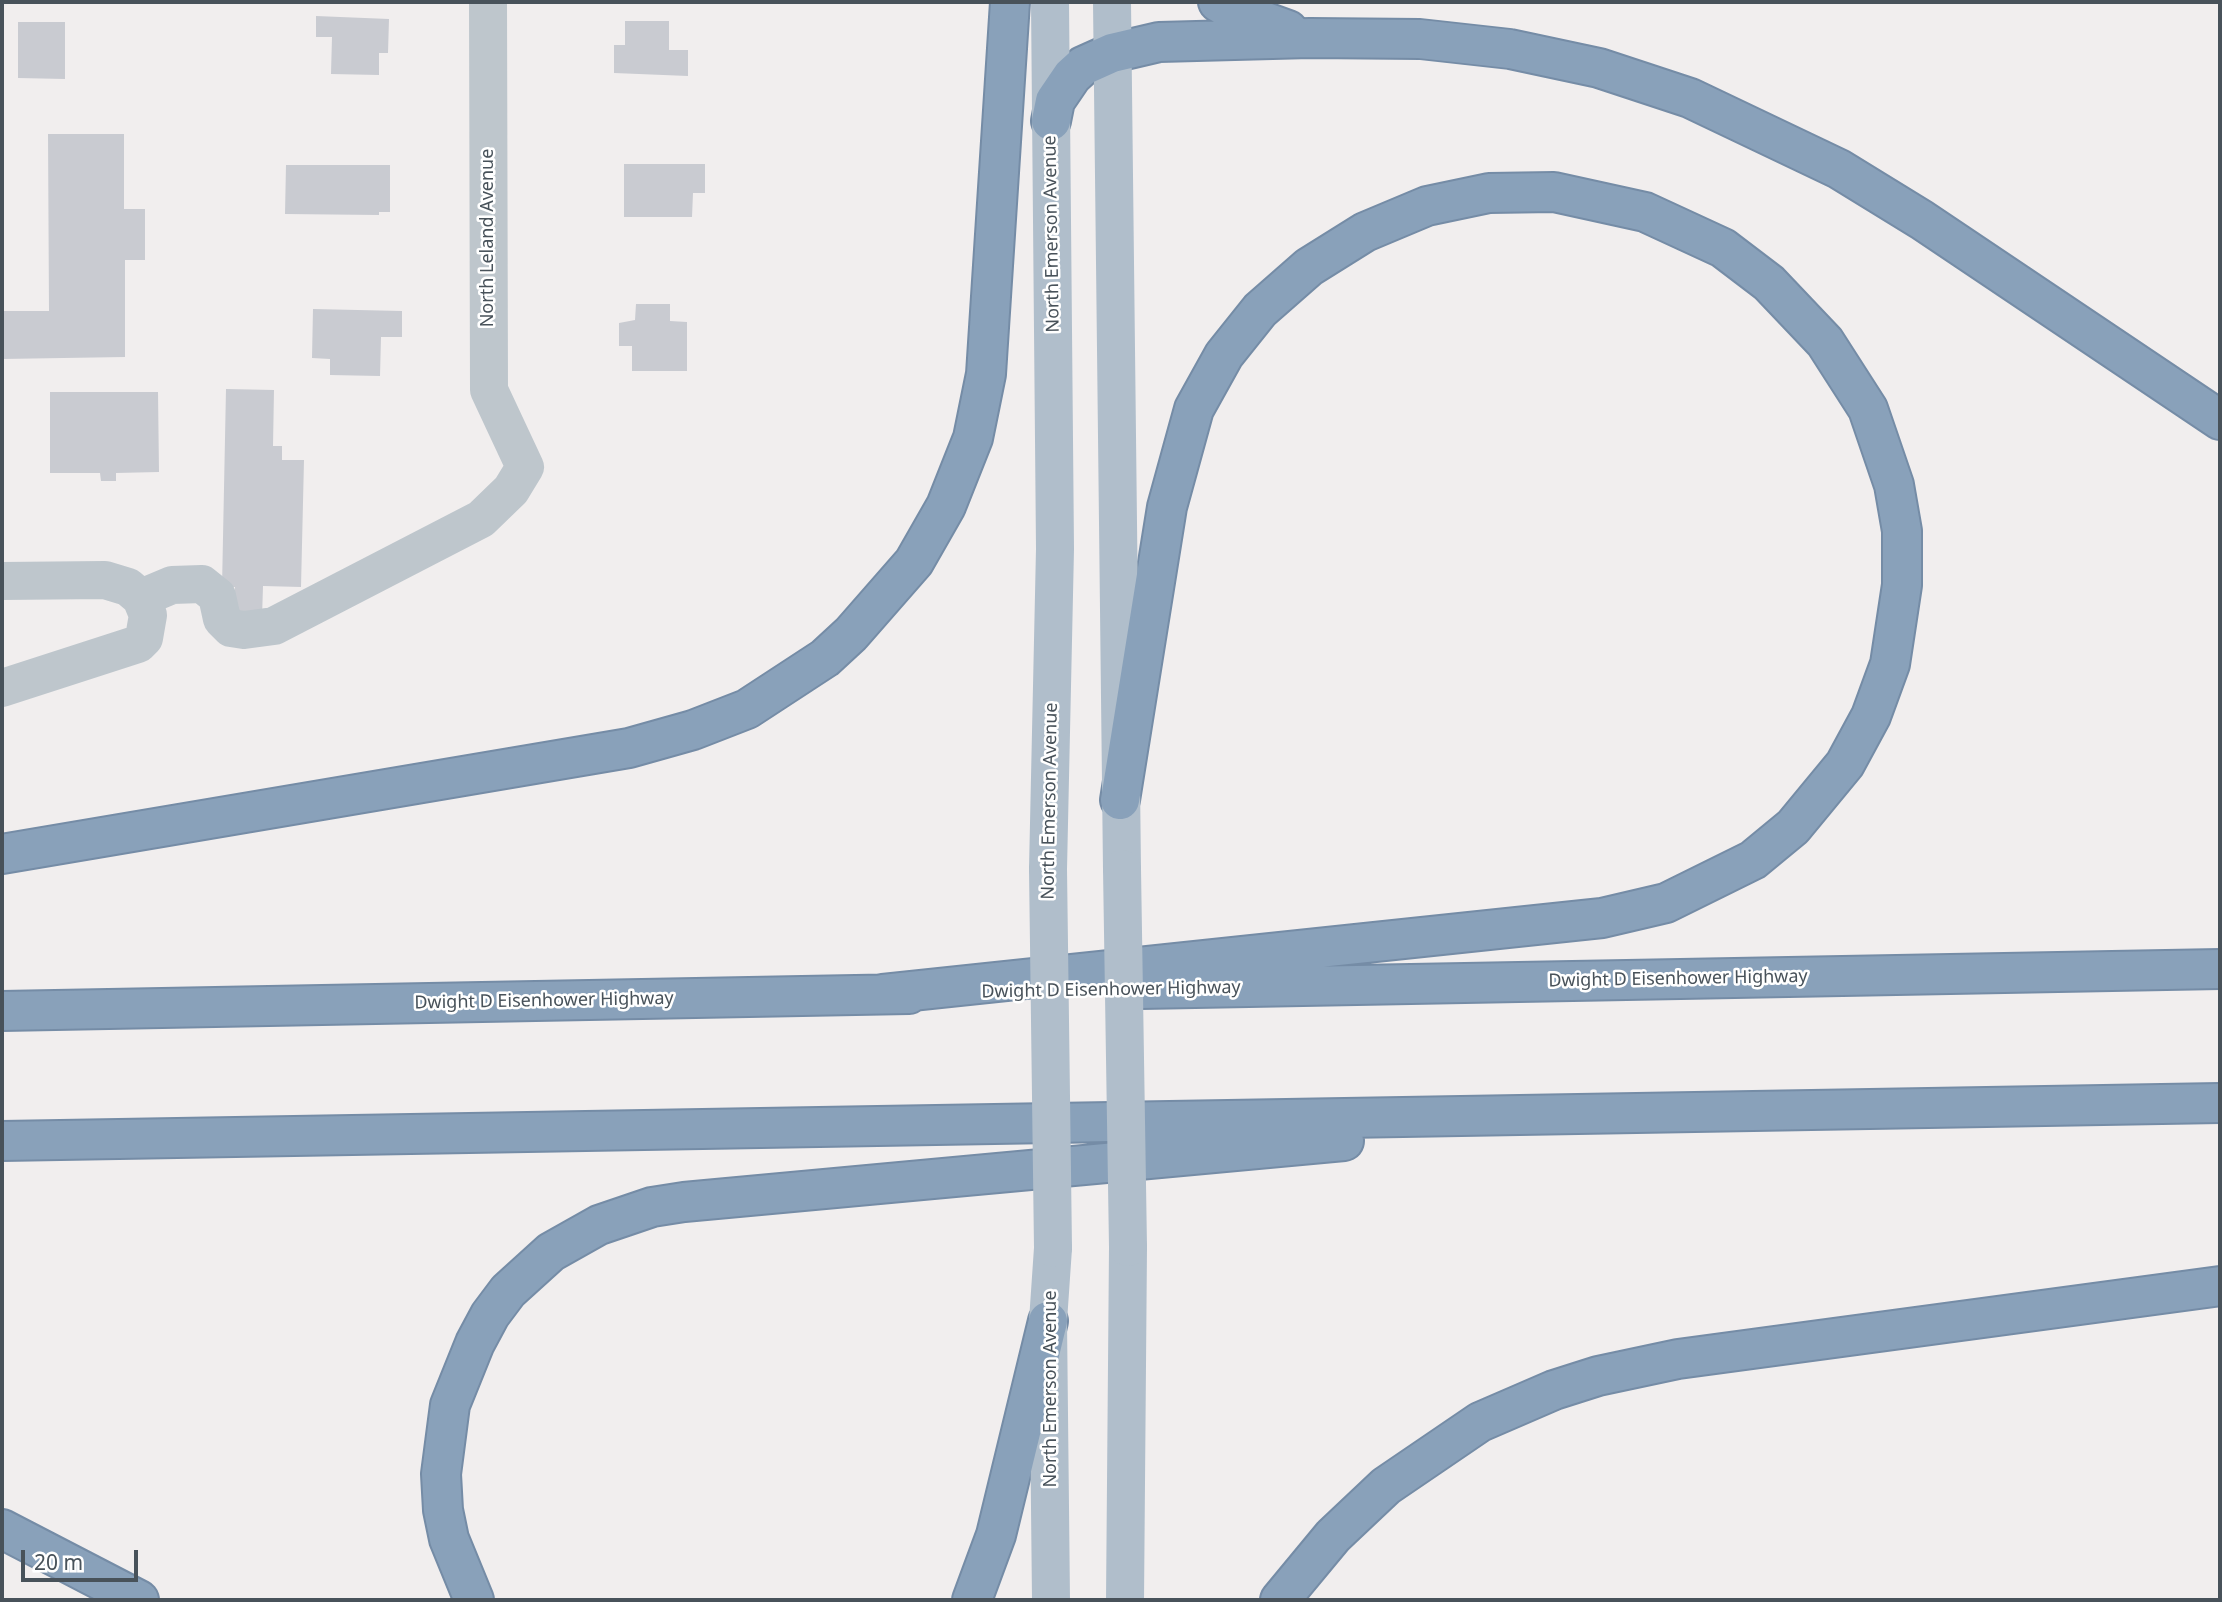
<!DOCTYPE html>
<html>
<head>
<meta charset="utf-8">
<style>
  body { margin:0 }
  #map { position:relative; width:2222px; height:1602px; overflow:hidden; background:#f1eeee; font-family:"Noto Sans",sans-serif }
  canvas { display:block }
  .frame { position:absolute; inset:0; border:4px solid #48525a; pointer-events:none }
  .scale { position:absolute; left:21px; top:1550px; width:117px; height:32px; box-sizing:border-box; border:4px solid #48525a; border-top:0; padding-left:9px; font-size:21px; line-height:24px; white-space:nowrap; color:#48525a; -webkit-text-stroke:5px #fff; paint-order:stroke }
</style>
</head>
<body>
<div id="map">
<canvas width="2222" height="1602"></canvas>
<div class="frame"></div>
<div class="scale">20 m</div>
</div>
<script>
const ctx = document.querySelector('canvas').getContext('2d');
ctx.lineJoin = 'round';
function fill(path, color) {
  ctx.fillStyle = color;
  ctx.fill(path, 'evenodd');
}
function poly(rows) {
  const path = new Path2D();
  for (const r of rows) {
    path.moveTo(r[0], r[1]);
    for (let i = 2; i < r.length; i += 2) path.lineTo(r[i], r[i + 1]);
  }
  return path;
}
function trace(path, color, width, dash) {
  ctx.strokeStyle = color;
  ctx.lineWidth = width;
  ctx.lineCap = dash ? 'butt' : 'round';
  ctx.setLineDash(dash || []);
  ctx.stroke(path);
}
function drawText(font, color, halo, rows, align = 'center') {
  ctx.font = font + ' "Noto Sans",sans-serif';
  ctx.lineWidth = 5;
  ctx.setLineDash([]);
  ctx.textBaseline = 'middle';
  ctx.strokeStyle = halo;
  ctx.fillStyle = color;
  for (const [text, x, y, turn = 0] of rows) {
    ctx.save();
    ctx.translate(x, y);
    ctx.rotate((+turn || 0) * Math.PI / 180);
    ctx.textAlign = isNaN(turn) ? turn : align;
    if (halo) ctx.strokeText(text, 0, 0);
    ctx.fillText(text, 0, 0);
    ctx.restore();
  }
}
fill(poly([
  [316,16,389,19,388,53,379,53,379,75,331,74,332,37,316,37],
  [625,21,669,21,669,50,688,50,688,76,614,73,614,45,625,45],
  [18,22,65,22,65,79,18,78],
  [48,134,124,134,124,209,145,209,145,260,125,260,125,357,2,359,2,311,49,311],
  [624,164,705,164,705,193,693,193,692,217,624,217],
  [286,165,390,165,390,212,379,212,379,215,285,214],
  [636,304,670,304,670,321,687,322,687,371,632,371,632,346,619,346,619,323,635,320],
  [313,309,402,311,402,337,381,337,380,376,330,375,330,359,312,358],
  [226,389,274,390,273,446,282,446,282,460,304,460,301,587,263,586,262,618,235,617,235,587,222,587],
  [50,392,158,392,159,472,116,473,116,481,101,481,100,473,50,473]
]), '#c9cbd1');
const highway = poly([
  [1218,2,1230,9,1288,30],
  [1051,121,1055,101,1072,76,1083,66,1112,53,1159,42,1310,38,1420,39,1510,49,1599,68,1690,98,1839,169,1922,220,2220,420],
  [2,854,629,748,693,730,747,709,825,658,851,634,914,562,946,506,973,438,986,374,1010,2],
  [1141,989,2220,969],
  [883,994,1602,918,1666,903,1753,860,1793,827,1845,764,1871,716,1890,664,1902,585,1902,531,1894,485,1868,409,1825,342,1769,283,1723,248,1645,212,1554,192,1489,193,1427,206,1365,232,1309,267,1260,310,1224,355,1194,409,1167,507,1120,800],
  [2,1011,909,994],
  [2,1141,2220,1103],
  [2,1529,139,1600],
  [474,1600,449,1539,443,1510,441,1474,450,1405,475,1343,490,1315,508,1291,551,1252,599,1225,652,1207,684,1202,1344,1141],
  [972,1600,996,1535,1048,1321],
  [1280,1600,1333,1536,1386,1486,1480,1422,1554,1390,1598,1376,1678,1359,2220,1286]
]);
trace(highway, '#758ca6', 42);
trace(poly([
  [2,581,105,580,128,587,141,598,148,615,144,638,138,644,2,688],
  [141,598,172,585,202,584,217,596,222,619,231,628,244,630,274,626,481,519,511,490,525,467,489,390,488,2]
]), '#bec6cc', 38);
trace(poly([
  [1112,2,1122,869],
  [1048,869,1055,549,1050,2],
  [1051,1600,1048,1321,1053,1248],
  [1125,1600,1128,1247]
]), '#b0becb', 38);
trace(highway, '#89a1ba', 38);
trace(poly([
  [1048,869,1053,1248],
  [1122,869,1128,1247]
]), '#b0becb', 38);
drawText('18px', '#48525a', '#fff', [
  ["North Emerson Avenue",1052,234,-91],
  ["North Leland Avenue",488,238,-90],
  ["North Emerson Avenue",1050,801,-89],
  ["Dwight D Eisenhower Highway",1678,979,-1],
  ["Dwight D Eisenhower Highway",1111,990,-1],
  ["Dwight D Eisenhower Highway",544,1001,-1],
  ["North Emerson Avenue",1051,1389,-90]
]);
</script>
</body>
</html>
